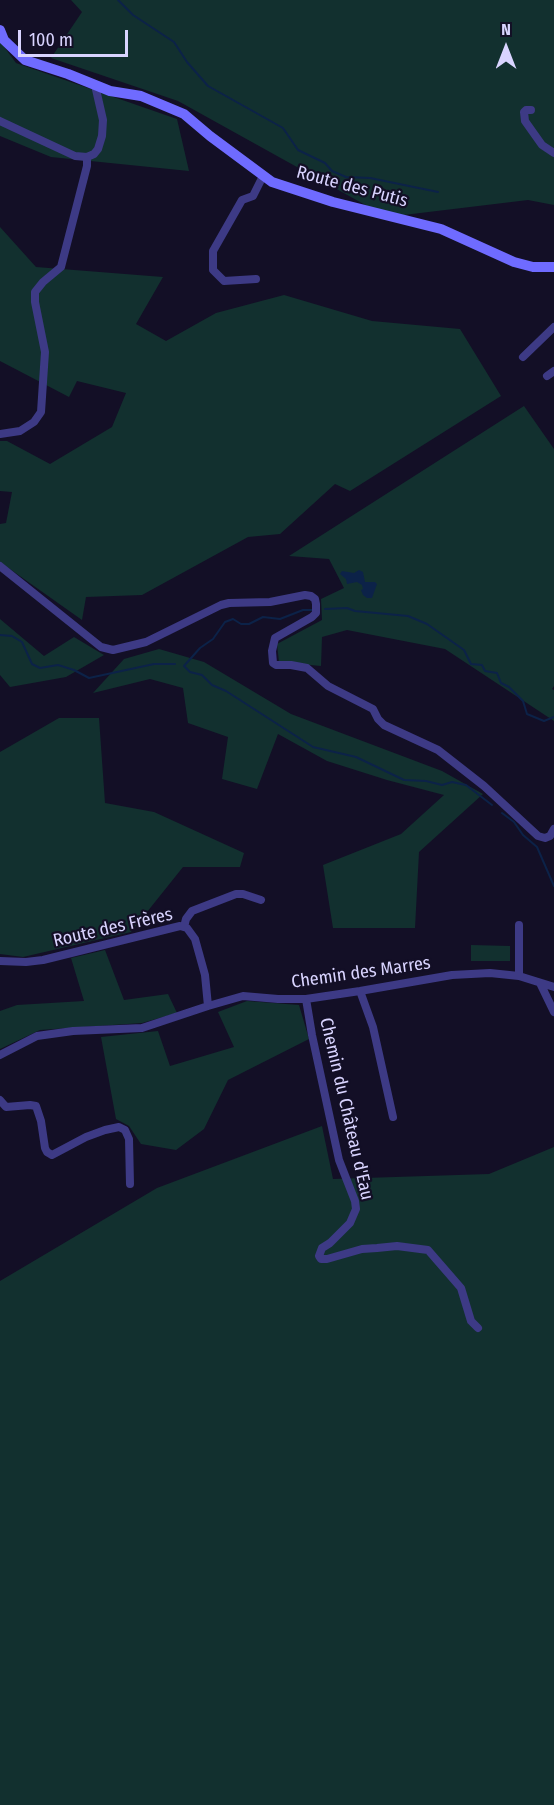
<!DOCTYPE html>
<html>
<head>
<meta charset="utf-8">
<style>
  body { margin:0 }
  #map { position:relative; width:554px; height:1805px; overflow:hidden; background:#130f26; font-family:"Fira Sans Condensed",sans-serif }
  canvas { display:block }
  .north { position:absolute; left:476px; top:18px; width:60px; height:60px; -webkit-text-stroke:4px #130f26; paint-order:stroke; rotate:0deg; font-size:16px; font-weight:700; line-height:24px; text-align:center; color:#d9d4ff }
  .north::after { content:''; display:block; margin:auto; width:21px; height:27px; background:#d9d4ff; clip-path:polygon(50% 0,100% 100%,50% 72%,0 100%) }
  .scale { position:absolute; left:18px; top:30px; width:110px; height:27px; box-sizing:border-box; border:3px solid #d9d4ff; border-top:0; padding-left:8px; font-size:18px; line-height:21px; white-space:nowrap; color:#d9d4ff; -webkit-text-stroke:4px #130f26; paint-order:stroke }
</style>
</head>
<body>
<div id="map">
<canvas width="554" height="1805"></canvas>
<div class="north">N</div>
<div class="scale">100 m</div>
</div>
<script>
const ctx = document.querySelector('canvas').getContext('2d');
ctx.lineJoin = 'round';
function fill(path, color) {
  ctx.fillStyle = color;
  ctx.fill(path, 'evenodd');
}
function poly(rows) {
  const path = new Path2D();
  for (const r of rows) {
    path.moveTo(r[0], r[1]);
    for (let i = 2; i < r.length; i += 2) path.lineTo(r[i], r[i + 1]);
  }
  return path;
}
function trace(path, color, width, dash) {
  ctx.strokeStyle = color;
  ctx.lineWidth = width;
  ctx.lineCap = dash ? 'butt' : 'round';
  ctx.setLineDash(dash || []);
  ctx.stroke(path);
}
function drawText(font, color, halo, rows, align = 'center') {
  ctx.font = font + ' "Fira Sans Condensed",sans-serif';
  ctx.lineWidth = 4.5;
  ctx.setLineDash([]);
  ctx.textBaseline = 'middle';
  ctx.strokeStyle = halo;
  ctx.fillStyle = color;
  for (const [text, x, y, turn = 0] of rows) {
    ctx.save();
    ctx.translate(x, y);
    ctx.rotate((+turn || 0) * Math.PI / 180);
    ctx.textAlign = isNaN(turn) ? turn : align;
    if (halo) ctx.strokeText(text, 0, 0);
    ctx.fillText(text, 0, 0);
    ctx.restore();
  }
}
fill(poly([
  [71,0,554,0,554,205,528,200,387,217,178,101,51,58,82,12],
  [0,41,16,63,177,119,189,171,51,157,0,136],
  [0,227,36,267,163,277,136,324,166,341,216,313,284,295,372,321,460,329,501,396,350,491,335,484,280,534,248,537,142,595,86,597,82,620,0,562,0,524,6,523,12,492,0,491,0,441,7,441,50,464,112,427,126,393,77,381,69,397,0,361],
  [524,406,554,449,554,686,552,689,554,690,554,721,445,649,347,630,322,637,321,666,279,662,277,644,322,620,321,599,344,588,329,559,289,556],
  [0,619,44,656,74,637,104,655,66,677,10,687,0,675],
  [159,649,204,662,291,714,442,771,483,794,419,852,415,928,333,928,323,865,401,834,444,795,387,780,327,761,278,734,257,789,222,779,228,737,188,723,183,688,150,679,93,693,124,659],
  [59,718,99,718,105,803,154,812,244,853,240,867,183,867,131,932,23,957,0,954,0,752],
  [471,945,510,946,510,961,471,961],
  [105,950,124,1000,168,994,177,1013,142,1023,40,1030,0,1049,0,1011,17,1005,84,1001,71,958],
  [247,1001,299,1005,309,1039,228,1080,204,1129,176,1150,141,1144,129,1126,116,1119,101,1037,158,1031,170,1066,234,1047,218,1012],
  [322,1126,333,1179,489,1174,554,1147,554,1805,0,1805,0,1281,157,1188]
]), '#12302f');
fill(poly([
  [359,570,363,572,365,582,375,582,377,584,372,598,367,598,363,595,361,590,363,589,362,585,357,582,347,584,346,579,340,574,342,571,354,573]
]), '#0c2248');
trace(poly([
  [118,0,133,15,174,42,187,62,208,86,283,128,298,150,325,163,332,171,346,177,370,178,438,192],
  [325,609,347,608,355,611,408,616,427,624,464,650,471,664,482,665,485,671,497,673,501,683,509,687,523,701,527,714,544,721,554,717],
  [314,610,303,610,280,619,263,617,249,624,241,624,233,619,225,622,213,639,200,648,184,666,190,672,202,675,212,685,226,691,313,747,356,757,404,780,426,781,442,785,452,782,466,785,492,805],
  [0,635,12,636,22,642,32,664,40,668,58,665,74,670,89,678,154,664,175,664],
  [502,813,514,822,523,835,537,847,554,886]
]), '#0c2248', 2);
trace(poly([
  [531,110,526,110,524,112,525,121,542,145,554,153],
  [0,121,75,156,87,157],
  [256,279,224,281,213,270,213,251,242,200,253,196,263,176],
  [523,357,554,327],
  [547,376,554,371],
  [0,434,20,431,34,422,41,412,45,352,35,302,35,292,43,282,61,267,87,166,87,157,94,154,98,149,102,136,103,120,95,85],
  [0,566,101,647,113,650,146,642,221,605,229,603,270,602,305,595,311,596,315,599,316,604,316,613,312,617,275,638,272,651,273,663,276,665,291,665,307,668,328,686,373,709,378,719,384,725,438,750,484,786,538,836,545,838,550,836,554,829],
  [519,925,519,976],
  [184,927,186,919,192,911,236,894,243,894,261,900],
  [0,961,26,962,43,960,180,926,187,928,195,939,205,975,208,1006],
  [540,983,554,1012],
  [360,991,373,1027,393,1117],
  [306,999,312,1035,339,1160,355,1201,356,1209,350,1223,330,1243,322,1248,319,1256,321,1259,327,1259,362,1249,377,1248,397,1246,428,1250,461,1288,471,1321,478,1328],
  [0,1055,37,1036,73,1031,142,1028,208,1006,243,996,278,999,306,999,360,991,452,975,490,973,519,976,554,987],
  [0,1100,6,1107,30,1105,36,1106,41,1121,45,1148,47,1152,52,1155,86,1137,105,1130,119,1127,125,1130,129,1139,130,1184]
]), '#3d3a85', 8);
trace(poly([
  [0,30,4,40,25,60,68,74,110,91,141,96,184,114,210,136,272,182,333,202,441,229,514,262,533,267,554,267]
]), '#6f6bff', 10);
drawText('18px', '#d9d4ff', '#130f26', [
  ["Route des Putis",352,187,15],
  ["Route des Frères",113,928,-13],
  ["Chemin des Marres",361,973,-8],
  ["Chemin du Château d'Eau",346,1109,77]
]);
</script>
</body>
</html>
